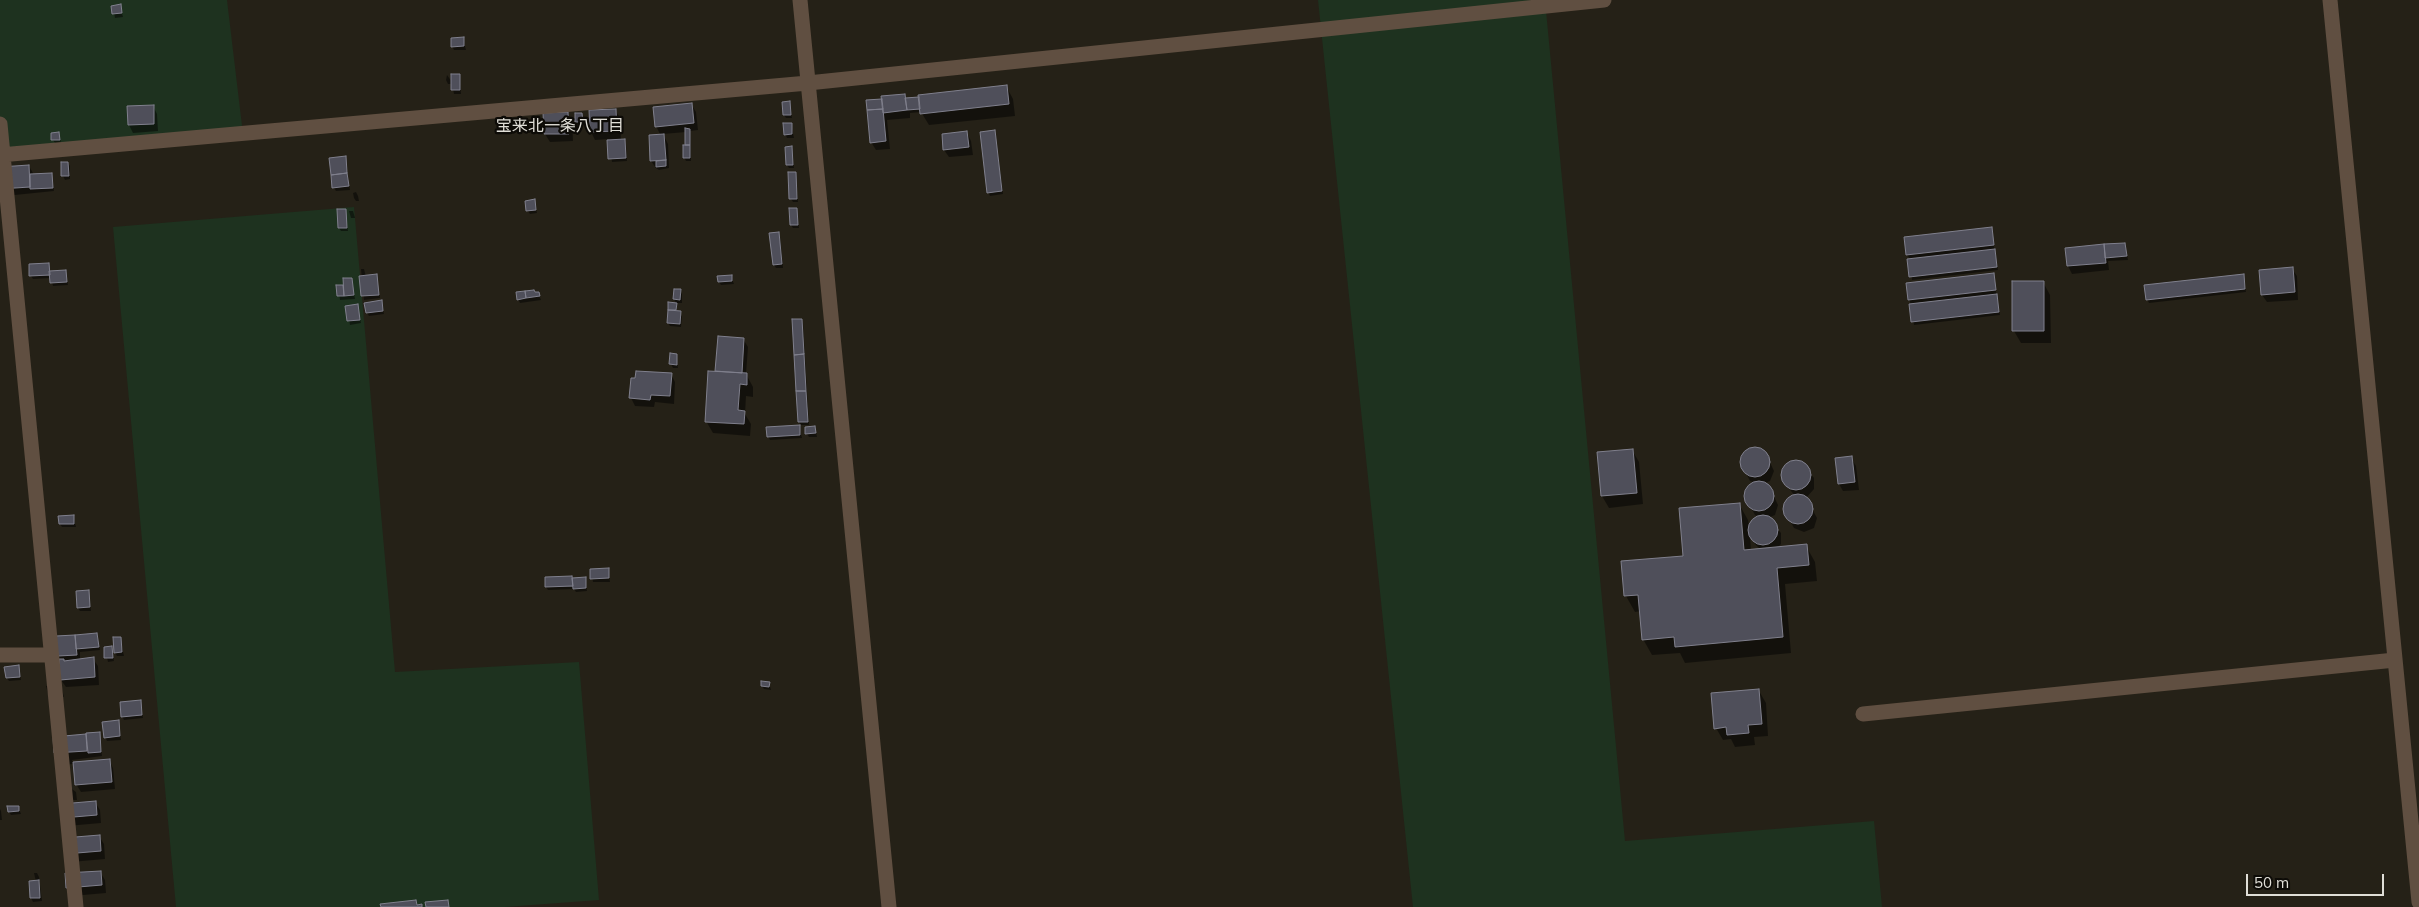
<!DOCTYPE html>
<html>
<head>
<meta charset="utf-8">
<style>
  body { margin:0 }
  #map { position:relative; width:2419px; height:907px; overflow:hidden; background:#252117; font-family:Mulish,sans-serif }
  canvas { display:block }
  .scale { position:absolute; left:2246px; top:874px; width:138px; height:22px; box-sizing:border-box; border:2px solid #e0ded7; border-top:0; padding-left:6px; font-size:15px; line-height:18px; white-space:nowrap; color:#e0ded7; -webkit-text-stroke:4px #0d0b07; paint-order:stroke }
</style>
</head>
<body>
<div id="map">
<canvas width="2419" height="907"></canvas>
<div class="scale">50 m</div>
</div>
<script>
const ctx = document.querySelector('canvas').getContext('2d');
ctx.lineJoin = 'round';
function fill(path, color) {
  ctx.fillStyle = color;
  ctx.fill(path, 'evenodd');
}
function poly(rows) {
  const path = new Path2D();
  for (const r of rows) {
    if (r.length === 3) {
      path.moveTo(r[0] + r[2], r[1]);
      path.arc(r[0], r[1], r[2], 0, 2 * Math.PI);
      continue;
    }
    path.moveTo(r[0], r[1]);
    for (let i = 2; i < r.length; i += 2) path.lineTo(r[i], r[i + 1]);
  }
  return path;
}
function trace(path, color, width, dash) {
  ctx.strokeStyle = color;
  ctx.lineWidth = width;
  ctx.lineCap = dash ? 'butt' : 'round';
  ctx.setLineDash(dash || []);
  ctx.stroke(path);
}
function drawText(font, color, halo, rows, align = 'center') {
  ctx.font = font + ' Mulish,"Noto Sans JP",sans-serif';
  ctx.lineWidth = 4.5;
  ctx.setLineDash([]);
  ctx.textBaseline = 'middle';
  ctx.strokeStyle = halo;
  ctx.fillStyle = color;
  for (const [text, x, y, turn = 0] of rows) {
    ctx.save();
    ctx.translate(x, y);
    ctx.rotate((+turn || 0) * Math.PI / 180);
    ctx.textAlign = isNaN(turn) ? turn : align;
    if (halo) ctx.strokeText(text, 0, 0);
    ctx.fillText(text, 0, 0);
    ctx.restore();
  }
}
fill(poly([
  [0,0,227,0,243,134,0,153],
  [1318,0,1545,0,1625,841,1874,821,1882,907,1413,907],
  [354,207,395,672,579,662,599,900,505,907,176,907,113,227]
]), '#1e321f');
fill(poly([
  [120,6,123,17,115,18,113,7],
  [463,39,466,50,454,50,452,46],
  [447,75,452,82,459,75,461,94,454,94,452,84,448,84,446,80],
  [1006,86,1013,99,1015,116,929,125,921,112,910,113,910,118,887,120,890,149,876,150,871,142,881,100,904,95,907,99],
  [789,103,792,118,786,118,784,115],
  [691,104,696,112,698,130,690,131,691,161,686,161,684,157,686,132,663,134,668,144,669,168,659,170,656,168,651,161,661,136,656,126],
  [153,106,157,114,158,131,133,133,129,125],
  [615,110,620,118,621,140,624,140,626,144,627,161,612,162,609,139,595,140,591,132],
  [568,114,572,121,573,141,550,142,545,134,545,115],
  [582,114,584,125,578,125,576,122],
  [791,124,794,138,787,138,785,134],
  [995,132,1003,194,990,196,988,192],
  [967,133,971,141,973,155,949,157,944,150],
  [59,134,61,143,55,143,53,140],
  [791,148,794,168,789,168,787,165],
  [345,158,350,190,336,191,334,188],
  [62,163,68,163,70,166,70,179,65,180,63,176],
  [29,166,34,175,51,174,54,191,5,196],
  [795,173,798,202,793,202,791,199],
  [356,192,358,196,359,201,356,201,354,198,353,193],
  [534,201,537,213,530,214,528,211],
  [796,209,799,228,793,228,791,225],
  [345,210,348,231,341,231,339,228],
  [349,211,353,211,355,218,351,218],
  [1991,229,1998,270,1912,280,1911,260,1907,255],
  [771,234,778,234,780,237,783,268,776,268,774,265],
  [2125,244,2128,260,2108,261,2109,270,2072,274,2068,266],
  [48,264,51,272,65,271,68,285,53,286,51,278,33,279,31,276],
  [361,269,364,269,366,277,376,276,380,298,364,300],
  [2292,269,2297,276,2298,300,2267,302,2262,295],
  [1993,274,2000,315,1914,325,1907,284],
  [2243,276,2246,292,2149,303,2147,299],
  [731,277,734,284,721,285,719,282],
  [351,279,355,299,340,300,338,286,344,286],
  [2014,282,2043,282,2050,295,2051,343,2021,343,2014,331],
  [675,290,680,290,682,294,682,303,676,303,674,299],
  [538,293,541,300,520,303,518,299],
  [381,302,384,314,369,316,367,313],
  [670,304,676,304,677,312,682,316,681,327,670,326,668,323],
  [357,305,361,323,350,325,347,307],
  [801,320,803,323,809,425,801,425,799,422],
  [719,338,743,339,748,347,746,374,753,387,753,397,746,396,745,414,751,424,750,436,713,433,706,421,717,373],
  [676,355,678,368,673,368,671,364],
  [671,374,675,382,674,404,655,402,654,407,635,406,631,398],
  [799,427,802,438,770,440,768,436],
  [815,428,817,437,809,437,807,434],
  [1754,448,1765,452,1774,471,1770,481,1763,484,1769,486,1778,505,1775,515,1768,518,1781,533,1781,544,1777,548,1806,546,1815,562,1817,581,1785,584,1791,653,1685,663,1680,653,1652,655,1643,639,1641,611,1635,612,1626,596,1684,557,1739,504,1748,520,1749,526,1758,516,1755,515,1745,497,1749,487,1756,483,1750,481,1741,463,1744,453],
  [1750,536,1755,544,1761,550,1751,551],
  [1632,450,1639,462,1643,504,1609,508,1602,496],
  [1851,458,1856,466,1859,490,1843,491,1839,484],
  [1790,462,1801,462,1814,478,1814,489,1806,498,1817,518,1814,528,1804,532,1794,528,1784,510,1788,500,1795,496,1783,481,1783,470],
  [73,516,76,527,62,527,60,524],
  [608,569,610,582,593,582,591,570],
  [585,579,587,591,576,592,574,589,548,590,546,587],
  [88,591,91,611,80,611,78,608],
  [97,634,100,650,80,652,80,660,93,659,98,666,99,685,66,687,47,660],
  [120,638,124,656,117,656,115,653],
  [111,647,114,661,108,662,105,648],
  [18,666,21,680,9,681,7,678],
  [769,683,771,690,764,689,762,686],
  [61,685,64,697,49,698,46,686],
  [1759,691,1766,703,1768,736,1754,737,1755,745,1735,747,1731,739,1723,740,1716,728],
  [140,702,143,718,124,720,122,716],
  [118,722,121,740,107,741,105,737],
  [99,733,102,756,72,760,73,763,109,760,113,768,115,789,81,792,76,784,75,764,58,765,56,762,85,736,88,740],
  [72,789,76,792,77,800,65,800],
  [95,802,100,810,101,823,67,826,63,818],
  [18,807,21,814,11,815,9,812],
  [0,809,1,811,2,820,0,820],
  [99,836,104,844,105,859,71,862,66,854],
  [100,872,105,880,106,893,72,896,67,888],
  [34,873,37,873,39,877,42,901,33,902,31,898,30,882,36,882]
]), '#0007');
const building = poly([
  [121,4,122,13,112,14,111,6,121,4],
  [464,37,464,46,451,47,451,38,464,37],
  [451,74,460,74,460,90,451,90,451,74],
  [1007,85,1009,104,920,114,918,95,1007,85],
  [905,94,907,110,883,113,881,96,905,94],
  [919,97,920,109,907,110,905,98,919,97],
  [882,99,883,109,867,110,866,100,882,99],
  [790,101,791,115,783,115,782,102,790,101],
  [692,103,694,123,655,127,653,107,692,103],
  [154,105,154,124,128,125,127,106,154,105],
  [616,109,617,131,590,132,589,110,616,109],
  [883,109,886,141,870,143,867,110,883,109],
  [568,112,569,134,544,134,543,113,568,112],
  [575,113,582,113,583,122,575,122,575,113],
  [783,123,792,123,792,134,784,135,783,123],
  [685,128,690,129,690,145,685,145,685,128],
  [995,130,1002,191,987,193,980,132,995,130],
  [967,131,969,147,943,150,942,134,967,131],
  [59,132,60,140,51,140,51,133,59,132],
  [664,134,666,160,650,161,649,135,664,134],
  [625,139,626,158,608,159,607,140,625,139],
  [683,145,690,145,690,158,683,158,683,145],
  [792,146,793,165,786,165,785,147,792,146],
  [346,156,347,173,331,175,329,158,346,156],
  [666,160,666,166,656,167,656,161,666,160],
  [61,162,68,162,69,176,61,176,61,162],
  [29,165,30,187,0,189,0,167,29,165],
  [788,172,796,172,797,199,789,199,788,172],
  [52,173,53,188,30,189,30,174,52,173],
  [347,173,349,186,332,188,331,175,347,173],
  [535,199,536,210,526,211,525,201,535,199],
  [789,208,797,208,798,225,790,225,789,208],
  [337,209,346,209,347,228,338,228,337,209],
  [1992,227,1994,245,1906,255,1904,237,1992,227],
  [779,232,782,264,773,265,769,233,779,232],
  [2125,243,2127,256,2105,258,2104,244,2125,243],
  [2104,244,2106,263,2067,266,2065,248,2104,244],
  [1995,249,1997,267,1909,277,1907,259,1995,249],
  [49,263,50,275,29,276,29,264,49,263],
  [2293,267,2295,292,2261,295,2259,270,2293,267],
  [66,270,67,282,50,283,49,271,66,270],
  [1994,273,1996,290,1908,300,1906,283,1994,273],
  [377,274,379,295,361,296,359,276,377,274],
  [2244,274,2245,289,2146,300,2144,285,2244,274],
  [732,275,732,281,718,282,717,276,732,275],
  [343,278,352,278,354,295,344,296,343,278],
  [2012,281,2044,281,2044,331,2012,331,2012,281],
  [336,285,343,285,344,296,337,296,336,285],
  [674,289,681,289,680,300,673,299,674,289],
  [534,290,535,292,539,292,540,296,526,298,525,291,534,290],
  [525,291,526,298,517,300,516,292,525,291],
  [1997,294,1999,312,1911,322,1909,304,1997,294],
  [382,300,383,311,366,313,364,303,382,300],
  [668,302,677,303,676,310,668,310,668,302],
  [358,304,360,320,347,321,345,306,358,304],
  [668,310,681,311,680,324,667,323,668,310],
  [792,319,802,319,804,354,794,355,792,319],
  [718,336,744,338,742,373,715,371,718,336],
  [670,353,677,354,677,365,669,364,670,353],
  [804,354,806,391,796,391,794,355,804,354],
  [636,371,672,373,670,396,651,395,650,400,629,398,631,378,635,378,636,371],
  [708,371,747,373,747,385,740,384,738,410,745,411,744,424,705,422,708,371],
  [796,391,806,391,808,422,798,422,796,391],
  [800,425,800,435,767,437,766,427,800,425],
  [815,426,816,433,805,434,805,427,815,426],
  [1755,462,15],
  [1633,449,1637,493,1601,496,1597,452,1633,449],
  [1852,456,1855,482,1838,484,1835,458,1852,456],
  [1796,475,15],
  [1759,496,15],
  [1798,509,15],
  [1740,503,1744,550,1807,544,1809,565,1777,568,1783,637,1675,647,1674,637,1642,640,1638,595,1624,596,1621,561,1683,556,1679,508,1740,503],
  [1763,530,15],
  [74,515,74,524,59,524,58,516,74,515],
  [609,568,609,578,590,579,590,569,609,568],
  [572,576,573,586,545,587,545,577,572,576],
  [586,577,586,588,573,589,572,578,586,577],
  [89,590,90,607,77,608,76,591,89,590],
  [97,633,99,647,76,649,75,635,97,633],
  [75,635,77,655,58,656,56,636,75,635],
  [113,637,121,637,122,652,114,653,113,637],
  [112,646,113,658,104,658,104,647,112,646],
  [94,657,95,677,60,680,59,659,64,659,64,661,94,657],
  [19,665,20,677,6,678,4,667,19,665],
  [761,681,770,682,769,687,761,686,761,681],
  [1759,689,1762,724,1748,725,1749,733,1727,735,1726,727,1714,729,1711,693,1759,689],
  [141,700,142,715,121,717,120,702,141,700],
  [119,720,120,736,104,738,102,722,119,720],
  [100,732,101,752,88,753,86,733,100,732],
  [86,734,87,751,54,753,53,737,86,734],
  [110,759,112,782,75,785,73,762,110,759],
  [96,801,97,815,62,818,61,804,96,801],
  [7,806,19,806,19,811,8,812,7,806],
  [100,835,101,851,65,854,63,838,100,835],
  [101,871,102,885,66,888,65,873,101,871],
  [39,880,40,898,30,898,29,881,39,880],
  [416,900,417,905,422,904,422,907,381,907,380,904,416,900],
  [448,900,449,907,426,907,425,902,448,900]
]);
fill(building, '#4f4f5a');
trace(building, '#80808d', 1);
trace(poly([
  [800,0,889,907],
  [2330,0,2419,902],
  [0,124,76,907],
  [0,155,808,83,1604,0],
  [0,655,51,655],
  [1863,714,2395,660]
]), '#604f41', 15);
drawText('16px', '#e0ded7', '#0d0b07', [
  ["宝来北一条八丁目",560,126]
]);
</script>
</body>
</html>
